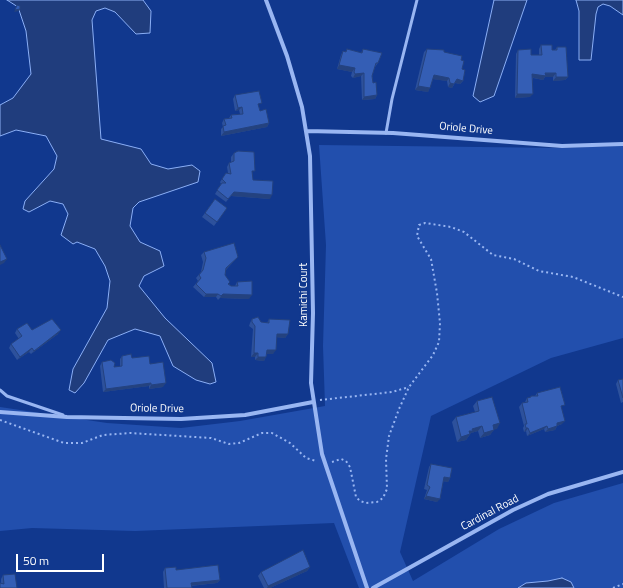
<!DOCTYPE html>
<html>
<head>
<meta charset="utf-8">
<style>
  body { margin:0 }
  #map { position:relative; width:623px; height:588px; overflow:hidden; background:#11388e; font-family:"Titillium Web",sans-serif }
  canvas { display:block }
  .scale { position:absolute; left:16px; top:554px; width:88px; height:18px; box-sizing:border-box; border:2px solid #fff; border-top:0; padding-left:5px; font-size:12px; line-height:14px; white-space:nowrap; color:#fff; -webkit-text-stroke:3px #11388e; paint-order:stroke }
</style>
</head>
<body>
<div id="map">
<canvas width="623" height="588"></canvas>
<div class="scale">50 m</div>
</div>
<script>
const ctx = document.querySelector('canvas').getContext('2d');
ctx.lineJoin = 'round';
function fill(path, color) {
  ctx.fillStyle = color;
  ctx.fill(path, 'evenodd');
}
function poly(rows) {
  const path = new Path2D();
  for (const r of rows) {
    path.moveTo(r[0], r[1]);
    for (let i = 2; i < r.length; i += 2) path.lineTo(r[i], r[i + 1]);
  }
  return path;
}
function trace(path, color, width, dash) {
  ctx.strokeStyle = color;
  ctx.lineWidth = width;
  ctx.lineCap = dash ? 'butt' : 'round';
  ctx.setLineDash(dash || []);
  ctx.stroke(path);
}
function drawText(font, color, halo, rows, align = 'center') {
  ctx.font = font + ' "Titillium Web",sans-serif';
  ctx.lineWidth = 3;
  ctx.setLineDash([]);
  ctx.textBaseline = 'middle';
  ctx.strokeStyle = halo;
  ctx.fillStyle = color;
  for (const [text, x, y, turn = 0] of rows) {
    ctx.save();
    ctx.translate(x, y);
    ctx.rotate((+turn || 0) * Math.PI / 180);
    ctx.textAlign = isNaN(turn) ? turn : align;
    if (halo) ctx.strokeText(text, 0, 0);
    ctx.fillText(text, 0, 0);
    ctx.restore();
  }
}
fill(poly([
  [319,145,559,148,623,146,623,338,551,358,431,416,400,552,413,581,499,529,554,503,623,483,623,588,359,588,334,523,135,531,32,528,0,531,0,407,107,423,181,428,240,421,325,406,323,346,326,245]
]), '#224fad');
const water = poly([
  [7,0,143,0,151,11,150,33,136,34,115,12,105,8,96,11,92,20,101,139,141,149,151,164,168,169,192,165,200,171,198,182,139,202,133,208,130,226,140,242,160,251,164,266,144,276,139,286,165,318,212,363,216,382,210,384,196,380,173,366,160,336,135,329,108,340,84,383,75,393,69,390,73,369,107,308,110,281,105,266,95,249,77,242,73,244,61,235,68,214,63,204,50,201,29,212,23,209,25,201,54,169,57,156,46,136,16,130,0,136,0,105,13,98,31,74,26,31,18,7,7,0],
  [494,0,527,0,494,96,480,102,473,96,494,0],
  [576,0,623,0,623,15,610,6,603,4,598,7,596,14,591,60,579,60,579,11,576,0],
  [562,578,571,582,574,588,518,588,526,583,548,581,562,578]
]);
fill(water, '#203d7d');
trace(water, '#8baff6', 1);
trace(poly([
  [320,400,392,392,409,387],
  [0,420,64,443,82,443,103,435,130,433,211,438,229,444,239,443,262,433,272,433,290,443,306,458,316,461],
  [332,462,341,459,346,461,350,467,356,497,360,501,366,503,377,502,383,498,387,489,386,459,389,436,399,409,409,387,433,355,439,342,440,323,437,293,431,259,417,236,419,225,425,223,451,227,464,232,493,255,514,259,539,271,573,277,623,297],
  [613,588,623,584]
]), '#99b6f2', 2, [2, 3]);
trace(poly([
  [386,133,392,99,417,0],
  [0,390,7,396,63,415]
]), '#99b6f2', 3);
trace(poly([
  [266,0,287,56,302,107,310,156,313,313,311,383,322,454,367,588],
  [307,131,393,133,562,146,623,144],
  [0,412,67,417,181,419,245,415,313,402],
  [373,588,513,510,548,494,623,472]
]), '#99b6f2', 4);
fill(poly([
  [541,45,552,50,555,50,557,47,568,77,565,80,553,81,553,77,545,77,543,80,533,78,530,97,515,98,516,54,518,50,531,55,539,55,539,49],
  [347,49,361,53,363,49,378,63,375,67,372,76,373,83,377,95,375,99,362,100,361,76,353,78,351,76,352,72,337,69,341,55,343,51,345,52],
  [427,49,444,52,461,60,463,81,460,84,455,83,452,88,448,87,447,81,433,79,428,92,415,90,424,52],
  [235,95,259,107,260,111,269,123,267,127,221,136,221,129,223,127,222,123,224,119,229,118,231,115,240,114,239,110,235,111,233,99],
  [234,153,252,174,253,180,270,199,231,196,226,202,215,194,221,184,220,182,226,173,228,173,227,167,229,163,231,162,231,157],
  [215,199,227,208,214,226,202,217],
  [204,252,238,257,235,260,226,270,225,275,229,284,231,286,235,286,237,282,249,299,220,298,218,300,216,297,204,297,193,287,198,281,196,278,201,272,203,262,201,255],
  [252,319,261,322,267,323,269,319,288,334,285,338,276,337,273,354,267,354,264,361,255,360,255,357,251,357,253,329,249,326,250,323],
  [17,329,32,330,58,334,31,354,29,352,17,360,9,348,11,344,19,339,15,333],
  [122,356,150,364,163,387,149,389,149,386,103,392,100,366,102,362,114,367,120,367,120,359],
  [623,379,623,402,621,403,616,384,618,380],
  [537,393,562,409,562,424,557,426,555,430,545,432,544,429,527,436,526,431,524,432,523,428,524,426,519,407,522,403,525,402,527,398,529,398,531,396,535,396],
  [477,401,497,429,494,429,490,435,480,438,478,431,471,433,466,440,457,442,452,422,456,417,475,412,473,406],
  [431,464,450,478,448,482,443,481,437,502,424,499,427,490,424,489,429,467],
  [310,567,307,571,270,588,264,588,258,576,261,572],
  [165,568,176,570,220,580,217,583,191,586,192,588,164,588,163,572],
  [3,575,17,588,1,583,1,579]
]), '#2d519c');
fill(poly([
  [20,9,19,11,14,12,15,10],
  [339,65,355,68,352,72,337,69],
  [364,73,361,76,353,78,355,74],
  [556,73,553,77,545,77,543,80,530,77,532,74],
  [434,75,449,78,447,81,431,79],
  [556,77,568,77,565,80,553,81],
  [457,79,463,81,460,84,455,83],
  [450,83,454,84,452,88,448,87],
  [418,86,430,88,428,92,415,90],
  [517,94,533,94,530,97,515,98],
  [377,95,375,99,362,100,364,97],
  [242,107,239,110,235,111,238,108],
  [269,123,267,127,221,136,224,132],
  [234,192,272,195,270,199,231,196,226,202],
  [238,257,223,272,226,268],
  [7,259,4,263,0,265,0,262],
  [206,294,218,294,216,297,204,297],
  [223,294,252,295,249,299,220,298,218,300],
  [61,330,58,334,31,354,34,351],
  [277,334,288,334,285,338,274,337],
  [32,348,29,352,17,360,20,357],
  [267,350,276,350,273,354,264,354],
  [254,353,258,353,255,357,251,357],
  [258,357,266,357,264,361,255,360],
  [151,383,149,386,103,392,106,389],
  [166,383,163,387,149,389,151,385],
  [565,421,562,424,554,427,557,423],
  [500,423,497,429,489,431,493,425],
  [482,426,478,431,471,433,466,440,457,442,461,437,472,429],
  [547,426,544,429,527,436,530,433],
  [557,426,555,430,545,432,548,429],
  [526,428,528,428,526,431,524,432],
  [494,430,490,435,480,438,484,433],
  [444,477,450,478,448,482,442,481],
  [426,496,440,499,437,502,424,499],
  [310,567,307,571,270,588,267,588,268,586],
  [220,580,217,583,188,586,191,583]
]), '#24427f');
const building = poly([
  [17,5,20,6,20,9,15,10,17,5],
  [541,45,552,45,552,50,557,50,557,47,566,47,568,77,556,77,556,73,545,73,546,76,532,74,533,94,517,94,518,50,531,49,531,55,542,55,541,45],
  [347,49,362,53,363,49,382,53,378,63,376,63,372,76,373,83,376,82,377,95,364,97,364,73,355,74,354,72,355,68,339,65,343,51,346,52,347,49],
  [427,49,444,50,444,52,462,56,461,60,464,61,462,69,465,70,463,81,457,79,454,84,450,83,449,78,434,75,430,88,418,86,427,49],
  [259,91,262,103,258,104,260,111,266,109,269,123,224,132,223,126,226,125,224,119,232,118,231,115,243,114,242,107,238,108,235,95,259,91],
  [238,151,254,152,255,171,252,171,253,180,273,181,272,195,234,192,228,199,217,190,222,183,226,183,222,179,226,173,231,174,229,163,234,161,234,153,238,151],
  [215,199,227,208,217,222,205,213,215,199],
  [234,243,238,257,226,268,225,275,230,282,228,284,231,286,238,286,237,282,252,281,252,295,223,294,221,296,218,294,206,294,196,284,201,278,199,275,203,270,206,258,204,252,234,243],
  [0,245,7,259,0,262,0,245],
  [258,317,261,322,269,323,269,319,290,320,288,334,277,334,276,350,267,350,266,357,258,357,258,353,254,353,255,326,252,322,252,319,258,317],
  [52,319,61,330,34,351,32,348,20,357,11,344,22,336,17,329,27,323,32,330,52,319],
  [131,354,132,358,149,356,150,364,163,362,166,383,151,385,151,383,106,389,102,362,111,360,115,363,114,367,122,366,122,356,131,354],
  [623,379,623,398,618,380,623,379],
  [560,387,565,405,561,406,565,421,557,423,557,426,548,429,547,426,530,433,528,428,526,428,525,424,527,424,522,403,528,402,527,398,531,397,531,396,538,396,537,393,560,387],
  [492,397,500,423,493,425,494,430,484,433,482,426,472,429,473,431,469,431,470,434,461,437,456,417,479,411,477,401,492,397],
  [431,464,452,468,450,478,444,477,440,499,426,496,430,487,427,485,431,464],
  [303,550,310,567,268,586,261,572,303,550],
  [218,565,220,580,191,583,192,588,167,588,165,568,176,567,176,570,218,565],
  [15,574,17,588,0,588,0,583,4,584,3,575,15,574]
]);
fill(building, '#345eb5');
trace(building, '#24427f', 1);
drawText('11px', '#fff', '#11388e', [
  ["Oriole Drive",466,129,5],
  ["Kamichi Court",304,295,-90],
  ["Oriole Drive",157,409,1],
  ["Cardinal Road",490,513,-28]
]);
</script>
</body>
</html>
